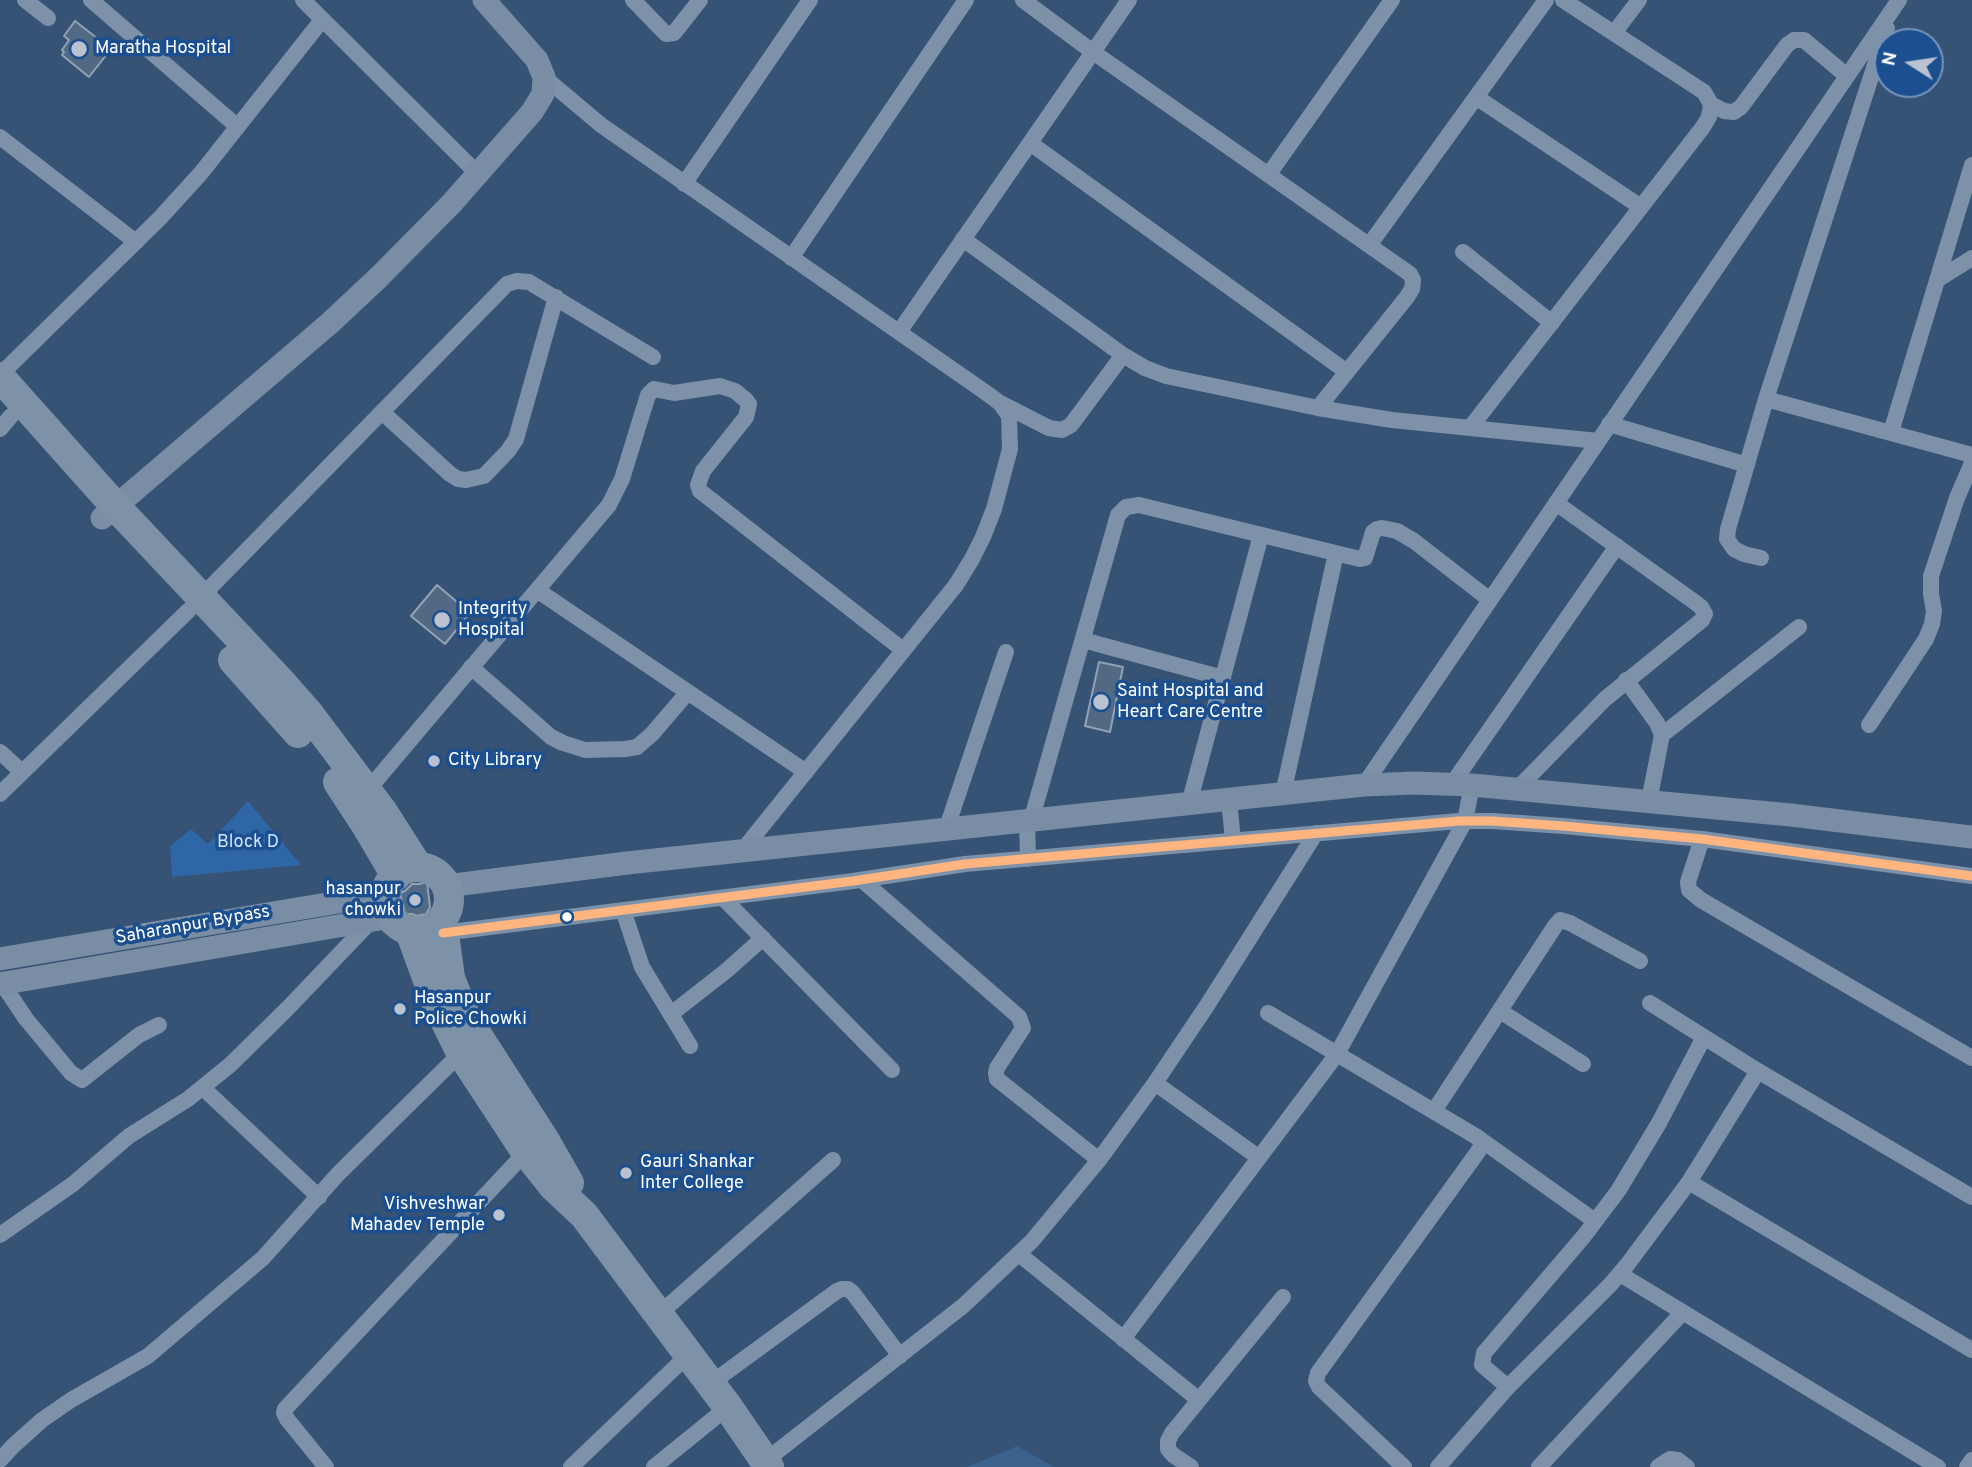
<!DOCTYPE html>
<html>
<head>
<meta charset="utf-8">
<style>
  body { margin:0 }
  #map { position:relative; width:1972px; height:1467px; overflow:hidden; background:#365274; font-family:Overpass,sans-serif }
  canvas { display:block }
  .north { position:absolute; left:1874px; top:28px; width:70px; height:70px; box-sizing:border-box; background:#1b4f8f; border:2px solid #7695bc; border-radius:50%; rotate:282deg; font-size:19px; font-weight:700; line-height:28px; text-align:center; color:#fff }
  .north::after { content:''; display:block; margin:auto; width:24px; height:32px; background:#b9c2ce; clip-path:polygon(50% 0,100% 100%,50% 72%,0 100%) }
</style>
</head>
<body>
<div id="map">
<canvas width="1972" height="1467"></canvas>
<div class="north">N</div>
</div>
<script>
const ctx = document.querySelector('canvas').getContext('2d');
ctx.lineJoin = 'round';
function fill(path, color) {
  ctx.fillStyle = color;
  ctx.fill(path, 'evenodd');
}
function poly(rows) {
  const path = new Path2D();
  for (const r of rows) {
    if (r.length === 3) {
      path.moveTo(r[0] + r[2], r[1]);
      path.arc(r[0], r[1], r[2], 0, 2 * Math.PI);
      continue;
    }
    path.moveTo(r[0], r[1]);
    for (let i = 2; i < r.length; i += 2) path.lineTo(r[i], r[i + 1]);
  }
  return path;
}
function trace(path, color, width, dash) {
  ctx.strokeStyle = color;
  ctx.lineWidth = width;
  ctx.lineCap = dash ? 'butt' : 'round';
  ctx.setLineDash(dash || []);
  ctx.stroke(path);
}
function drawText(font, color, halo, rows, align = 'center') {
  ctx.font = font + ' Overpass,sans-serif';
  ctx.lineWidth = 7;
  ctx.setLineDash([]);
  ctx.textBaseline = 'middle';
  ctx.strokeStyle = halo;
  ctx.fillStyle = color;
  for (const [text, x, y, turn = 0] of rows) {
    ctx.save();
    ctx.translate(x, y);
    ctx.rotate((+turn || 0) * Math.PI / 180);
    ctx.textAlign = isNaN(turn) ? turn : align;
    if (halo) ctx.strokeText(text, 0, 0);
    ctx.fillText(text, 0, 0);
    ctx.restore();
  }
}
fill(poly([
  [248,801,301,865,172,877,170,846,191,829,208,844]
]), '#2f66a5');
fill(poly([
  [1017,1446,1054,1467,967,1467]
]), '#3b618d');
const building = poly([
  [75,21,111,49,89,77,62,55,64,52,62,50,69,40,64,36,75,21],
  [437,585,470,613,445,644,411,616,437,585],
  [1099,662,1123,667,1110,732,1085,726,1099,662],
  [427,882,430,907,426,914,417,916,412,914,405,914,400,893,405,891,412,884,419,884,427,882]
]);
fill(building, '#526984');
trace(building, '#92a2b6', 2);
trace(poly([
  [25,0,48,18],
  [91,0,231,121,237,128],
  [303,0,477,173],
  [633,0,666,34,674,33,700,0],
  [1023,0,1093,52,1410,274,1413,280,1412,289,1407,297,1318,408],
  [1614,33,1639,0],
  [544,77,601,125,985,392,1000,403,1009,416,1010,449,994,509,983,537,972,559,956,585,742,851],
  [1476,97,1641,207],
  [1711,104,1724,111,1734,112,1741,107,1787,45,1794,40,1804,40,1847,76],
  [0,137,136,242],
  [1030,143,1347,372],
  [1269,174,1392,0],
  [684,184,810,0],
  [963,239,1123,355,1145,368,1166,376,1318,408,1392,420,1598,441],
  [1370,244,1546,0],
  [1463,252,1552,323],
  [791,258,966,0],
  [1937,280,1972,258],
  [899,332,1129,0],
  [0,375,160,218,201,173,322,20],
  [1766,399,1972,455],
  [1000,403,1049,428,1062,430,1071,425,1123,355],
  [382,412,450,474,458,479,466,480,484,476,508,451,516,439,556,297],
  [1609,424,1747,465],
  [1470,428,1703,127,1709,117,1711,104,1704,92,1563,0],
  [0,429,11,416],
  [1891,432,1972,165],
  [1761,558,1744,554,1734,549,1727,539,1728,529,1766,399,1887,28],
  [537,590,806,772],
  [201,597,507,284,517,281,529,282,653,357],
  [1083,640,1223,678],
  [471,667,551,737,563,743,585,750,625,749,637,747,652,734,688,692],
  [1626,680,1657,723,1662,735,1649,801],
  [1869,725,1926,639,1932,624,1934,611,1931,594,1931,576,1957,498,1972,463],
  [1662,735,1799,627],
  [0,752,22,772],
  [1452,784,1617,546],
  [1364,785,1899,0],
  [1517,789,1605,699,1702,620,1705,614,1701,607,1696,603,1556,503],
  [367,791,609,505,622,479,648,395,654,389,674,393,720,386,735,391,746,400,749,404,746,417,703,471,698,485,700,491,903,650],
  [0,794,189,610],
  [1283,794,1336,553],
  [1229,800,1233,840],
  [1189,804,1261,535],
  [1027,821,1028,859],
  [1031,821,1118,515,1126,507,1139,505,1360,559,1365,558,1373,532,1377,529,1382,528,1397,531,1414,541,1490,600],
  [946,830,1006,652],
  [1702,839,1688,882,1689,890,1701,900,1972,1058],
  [862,880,1019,1017,1023,1028,997,1068,996,1073,997,1079,1099,1160],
  [723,898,892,1070],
  [623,910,642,967,690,1046],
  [443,933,853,881,965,864,1459,821,1493,821,1563,826,1702,839,1972,876],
  [2,983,26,1019,71,1073,82,1080,139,1035,159,1025],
  [1650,1003,1758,1071,1972,1197],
  [1500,1011,1583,1064],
  [1268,1013,1477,1137,1481,1141,1481,1147,1477,1153,1318,1373,1316,1381,1319,1387,1404,1467],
  [671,1014,726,971,763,938],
  [1155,1083,1258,1157],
  [203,1088,319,1197],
  [1434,1111,1555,926,1560,920,1570,923,1640,961],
  [1477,1137,1595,1221],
  [1689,1182,1972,1350],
  [0,1235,73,1184,129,1136,188,1099,230,1065,287,1009,372,920],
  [1019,1254,1199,1400],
  [1620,1274,1938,1467],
  [658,1315,833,1160],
  [1123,1339,1337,1054,1465,821,1472,785],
  [710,1384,837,1291,842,1289,848,1289,853,1293,900,1356],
  [1508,1387,1482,1365,1484,1353,1584,1236,1618,1191,1659,1123,1704,1037],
  [0,1460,13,1446,42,1420,71,1400,148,1356,263,1258,338,1174,461,1053],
  [765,1461,963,1306,1032,1241,1099,1160,1155,1083,1208,1004,1316,833],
  [326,1467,287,1419,284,1413,285,1409,526,1152],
  [571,1467,688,1355],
  [654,1467,728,1407],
  [1191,1467,1173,1455,1168,1449,1168,1441,1172,1433,1283,1297],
  [1438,1467,1508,1387,1610,1285,1627,1265,1689,1182,1758,1071],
  [1539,1467,1683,1312],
  [1658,1467,1670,1459,1678,1460,1687,1467],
  [1967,1467,1972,1460]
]), '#7d92a8', 16);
trace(poly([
  [102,518,330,323,379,277,452,203,532,112,543,94,544,77,537,60,484,0],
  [446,886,627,863,1364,785,1414,783,1472,785,1791,815,1972,837],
  [0,959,386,894],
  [0,984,391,917]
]), '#798da4', 23);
trace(poly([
  [0,377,116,507,280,681,309,714,383,812,418,867],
  [233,660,298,733],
  [338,782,366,825,396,876],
  [417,899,32],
  [442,919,450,978,465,1016,544,1139,569,1183],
  [410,931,435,1000,461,1053,526,1152,553,1186,584,1215,728,1407,769,1467]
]), '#7e92a7', 30);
trace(poly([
  [443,933,853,881,965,864,1459,821,1493,821,1563,826,1702,839,1972,876]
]), '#ffb580', 9);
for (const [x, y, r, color] of [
  [79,49,9,"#b9c2ce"],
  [442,620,9,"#b9c2ce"],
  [1101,702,9,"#b9c2ce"],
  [434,761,7,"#b9c2ce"],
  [415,900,7,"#b9c2ce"],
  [567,917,6,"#fff"],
  [400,1009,7,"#b9c2ce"],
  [626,1173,7,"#b9c2ce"],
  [499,1215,7,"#b9c2ce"]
]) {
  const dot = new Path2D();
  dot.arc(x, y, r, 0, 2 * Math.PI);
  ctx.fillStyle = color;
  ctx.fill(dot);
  trace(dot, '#1b4f8f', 2.5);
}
drawText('18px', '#fff', '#1b4f8f', [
  ["Maratha Hospital",95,49],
  ["Integrity",458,610],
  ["Hospital",458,631],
  ["Saint Hospital and",1117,692],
  ["Heart Care Centre",1117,713],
  ["City Library",448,761],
  ["hasanpur",401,890,"right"],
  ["chowki",401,911,"right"],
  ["Hasanpur",414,999],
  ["Police Chowki",414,1020],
  ["Gauri Shankar",640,1163],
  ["Inter College",640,1184],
  ["Vishveshwar",485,1205,"right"],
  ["Mahadev Temple",485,1226,"right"]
], 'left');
drawText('18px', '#cfe3fa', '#1b4f8f', [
  ["Block D",248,843]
]);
drawText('18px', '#fff', '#1b4f8f', [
  ["Saharanpur Bypass",193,926,-10]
]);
</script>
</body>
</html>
